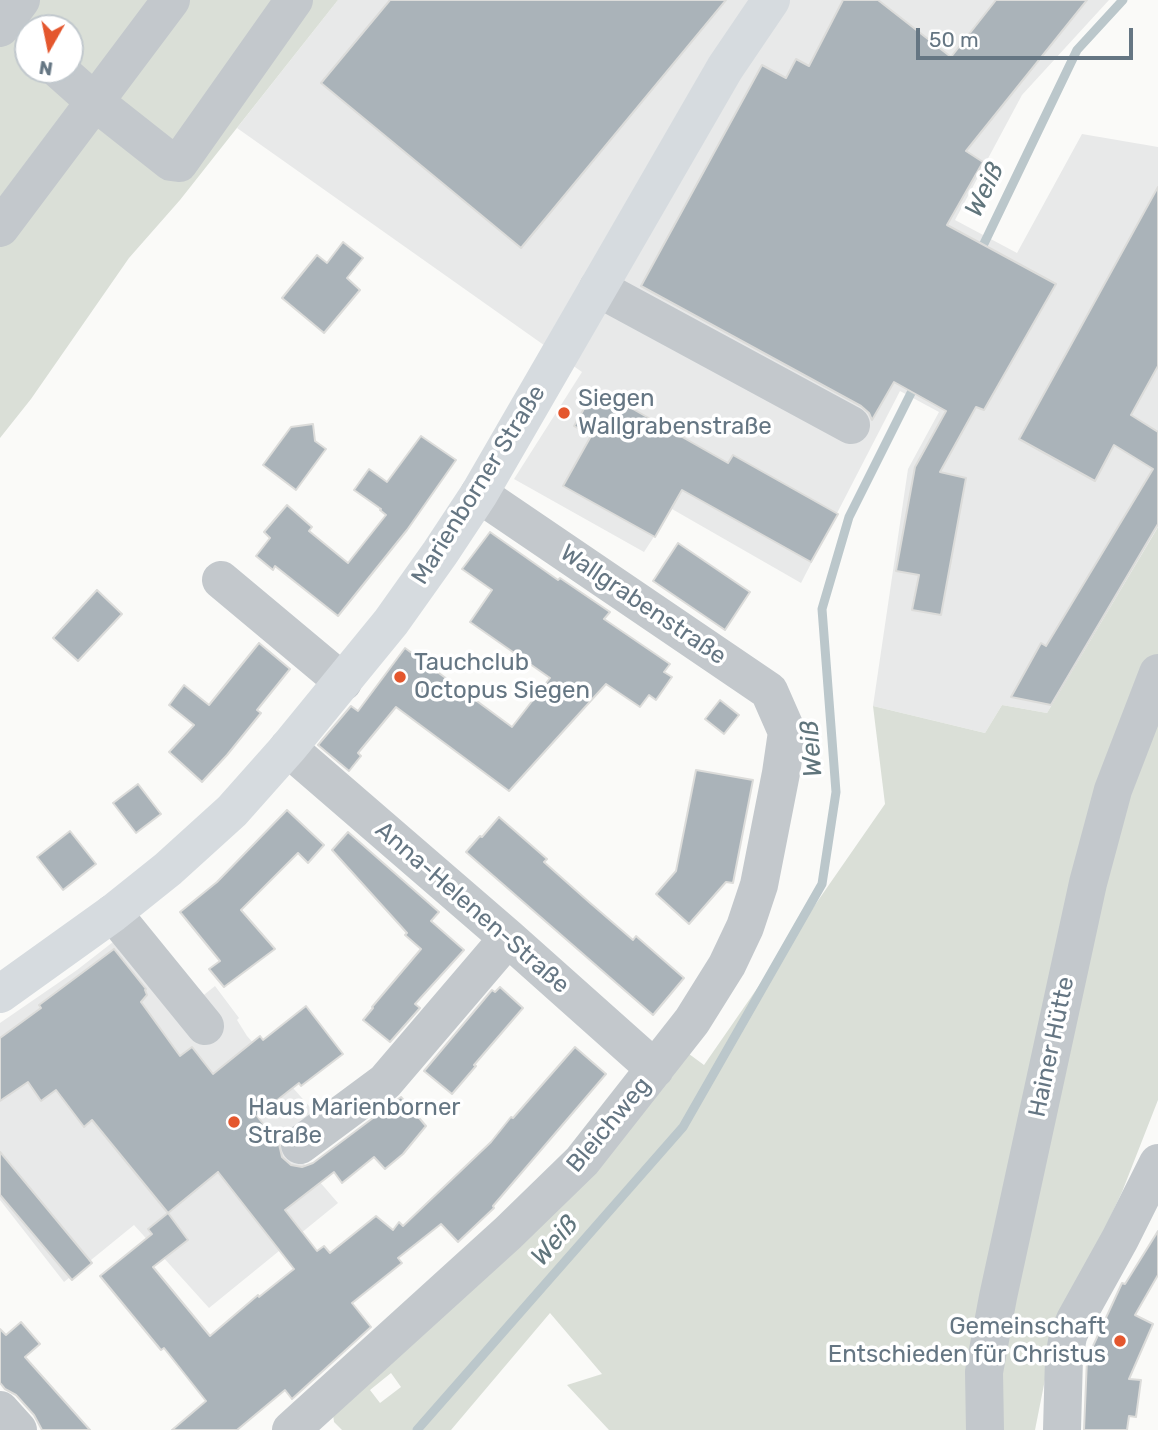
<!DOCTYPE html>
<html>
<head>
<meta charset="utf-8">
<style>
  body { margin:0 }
  #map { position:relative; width:1158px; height:1430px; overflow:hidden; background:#fafaf8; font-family:Rubik,sans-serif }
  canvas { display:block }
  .north { position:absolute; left:14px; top:14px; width:70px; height:70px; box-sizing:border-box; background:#fff; border:2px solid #c1c8cd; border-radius:50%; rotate:189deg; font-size:19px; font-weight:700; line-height:28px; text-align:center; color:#657683 }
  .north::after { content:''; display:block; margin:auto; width:24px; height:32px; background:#e4572e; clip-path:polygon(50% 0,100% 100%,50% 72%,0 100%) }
  .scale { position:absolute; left:916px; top:28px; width:217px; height:32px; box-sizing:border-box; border:4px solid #657683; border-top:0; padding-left:9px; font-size:21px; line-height:24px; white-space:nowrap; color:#657683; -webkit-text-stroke:5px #fff; paint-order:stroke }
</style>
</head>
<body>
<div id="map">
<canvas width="1158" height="1430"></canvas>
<div class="north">N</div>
<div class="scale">50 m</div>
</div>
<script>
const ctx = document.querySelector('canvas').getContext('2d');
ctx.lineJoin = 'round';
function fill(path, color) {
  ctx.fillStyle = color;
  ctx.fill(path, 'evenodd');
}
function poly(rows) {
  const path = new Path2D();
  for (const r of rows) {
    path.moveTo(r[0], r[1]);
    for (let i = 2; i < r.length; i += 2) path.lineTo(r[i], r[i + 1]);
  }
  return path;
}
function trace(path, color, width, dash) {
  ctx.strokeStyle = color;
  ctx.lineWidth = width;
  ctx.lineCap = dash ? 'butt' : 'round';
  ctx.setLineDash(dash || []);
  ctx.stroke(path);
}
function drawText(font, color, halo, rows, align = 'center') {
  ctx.font = font + ' Rubik,sans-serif';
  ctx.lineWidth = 7;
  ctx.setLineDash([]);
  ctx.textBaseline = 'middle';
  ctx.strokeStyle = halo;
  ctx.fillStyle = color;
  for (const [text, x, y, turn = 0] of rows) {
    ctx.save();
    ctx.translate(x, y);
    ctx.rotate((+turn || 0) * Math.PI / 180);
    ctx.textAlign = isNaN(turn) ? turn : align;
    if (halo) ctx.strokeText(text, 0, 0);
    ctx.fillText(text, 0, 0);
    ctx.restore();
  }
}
fill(poly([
  [338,0,1109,0,1022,95,955,220,1017,253,1082,134,1158,147,1158,527,1047,713,1002,705,985,733,873,706,908,469,939,412,900,391,801,583,672,509,644,552,514,479,582,372,237,128],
  [131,928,190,1006,215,986,239,1018,237,1020,247,1036,325,1124,293,1151,338,1203,209,1308,134,1225,64,1282,0,1200,0,1023,77,970]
]), '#e8e9e9');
fill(poly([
  [0,0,338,0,180,200,129,258,31,399,0,438],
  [28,28,70,28,70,70,28,70],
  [1158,527,1158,1100,1122,1192,1053,1339,1035,1430,609,1430,567,1385,602,1374,550,1313,451,1430,342,1430,334,1422,333,1414,685,1051,704,1065,885,804,873,706,985,733,1002,705,1047,713],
  [391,1373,401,1387,380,1403,370,1390]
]), '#dadfd7');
trace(poly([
  [979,254,1077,50,1123,0],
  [417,1430,683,1127,822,884,836,792,822,609,849,517,916,383]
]), '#bbc7cb', 9);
const building = poly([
  [390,0,726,0,521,248,321,83,390,0],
  [843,0,878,0,951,57,996,0,1087,0,966,151,983,162,947,225,1056,284,984,410,976,407,940,472,966,478,941,615,912,610,919,575,896,571,915,467,946,411,894,382,872,420,869,413,861,406,641,286,762,65,786,78,796,59,809,66,843,0],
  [1158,187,1158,366,1131,415,1158,432,1158,524,1051,705,1011,697,1041,643,1046,646,1153,469,1114,445,1095,481,1019,439,1158,187],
  [343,242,363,258,347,278,360,290,324,333,282,298,317,255,327,263,343,242],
  [596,388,728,463,733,455,838,514,811,562,682,490,655,537,563,486,591,436,574,426,596,388],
  [313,424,315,441,326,449,296,490,263,465,291,427,313,424],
  [421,436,456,460,407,530,338,616,275,566,273,570,256,556,270,538,264,532,287,505,312,527,309,531,348,563,386,515,380,510,381,509,354,490,369,469,387,482,421,436],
  [490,532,558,580,560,578,610,612,604,619,670,664,664,672,672,677,656,700,649,695,640,707,606,684,509,791,396,707,358,753,361,756,349,771,318,745,351,706,358,711,405,648,512,727,550,678,470,622,492,590,462,569,490,532],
  [678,543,750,592,725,630,653,581,678,543],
  [97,590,122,614,78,661,53,638,97,590],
  [259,643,290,669,257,710,261,713,227,755,202,782,169,752,194,725,169,705,184,685,209,705,259,643],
  [720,700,739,715,724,734,705,719,720,700],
  [696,770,753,780,733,883,726,882,689,924,656,894,676,871,696,770],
  [138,784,161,814,136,833,113,803,138,784],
  [287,810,324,845,308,863,298,853,241,910,275,949,224,987,209,969,220,961,180,912,217,882,287,810],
  [499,817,547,859,544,862,589,902,633,940,636,936,684,978,653,1015,466,852,480,836,482,837,499,817],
  [70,831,96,864,63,890,37,857,70,831],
  [348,832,439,912,431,921,464,950,415,1004,420,1008,390,1042,363,1020,373,1008,372,1007,421,949,405,935,407,933,332,850,348,832],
  [114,949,146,989,145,990,147,995,141,1002,180,1056,192,1047,213,1074,260,1036,263,1040,306,1006,343,1054,301,1086,299,1083,257,1116,279,1144,282,1157,291,1165,302,1167,313,1163,401,1097,426,1126,403,1154,385,1169,374,1157,342,1183,334,1172,285,1210,317,1251,324,1246,330,1253,376,1216,393,1230,399,1222,403,1226,491,1142,511,1117,513,1118,575,1047,606,1074,493,1206,494,1208,458,1242,441,1224,398,1258,402,1263,352,1303,371,1327,292,1399,285,1390,237,1430,172,1430,206,1401,164,1348,161,1350,100,1276,152,1234,148,1229,168,1213,92,1120,84,1127,56,1090,41,1101,28,1082,0,1101,0,1038,41,1008,39,1005,114,949],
  [218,1172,294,1269,259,1297,258,1295,210,1336,153,1267,188,1240,168,1213,218,1172],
  [500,987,523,1008,474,1065,476,1066,452,1094,424,1071,492,990,495,992,500,987],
  [0,1152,92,1263,72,1280,0,1195,0,1152],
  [1158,1231,1158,1275,1135,1315,1153,1324,1129,1379,1141,1380,1136,1417,1129,1416,1127,1430,1084,1430,1087,1359,1122,1283,1125,1284,1158,1231],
  [21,1322,40,1344,25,1357,90,1430,42,1430,34,1415,16,1395,5,1389,0,1383,0,1329,6,1335,21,1322]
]);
fill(building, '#aab3b9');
trace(building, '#dcdcda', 2);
trace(poly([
  [0,28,21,0],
  [59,70,95,102,171,162,179,163,294,0],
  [0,228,171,0],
  [598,288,851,425],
  [221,580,343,682],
  [288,748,508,938,655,1069],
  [113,913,205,1026],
  [300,1145,385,1082,508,938],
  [0,1410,18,1430],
  [291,1430,508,1233,582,1161,692,1021,727,965,745,927,759,885,781,773,787,732,769,691,479,494],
  [985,1430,984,1372,998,1297,1088,883,1113,790,1158,673],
  [1062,1430,1064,1358,1068,1336,1075,1320,1120,1239,1158,1163]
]), '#c3c8cc', 38);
trace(poly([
  [0,994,113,913,168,869,232,811,288,748,391,622,440,553,479,494,725,68,771,0]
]), '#d6dbdf', 38);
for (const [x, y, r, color] of [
  [564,413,7,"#e4572e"],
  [400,677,7,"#e4572e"],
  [234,1122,7,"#e4572e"],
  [1120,1341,7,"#e4572e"]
]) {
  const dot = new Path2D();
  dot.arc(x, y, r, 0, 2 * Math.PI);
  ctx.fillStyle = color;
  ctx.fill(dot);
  trace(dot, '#fff', 2.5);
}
drawText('24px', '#657683', '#fff', [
  ["Siegen",578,399],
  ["Wallgrabenstraße",578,427],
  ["Tauchclub",414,663],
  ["Octopus Siegen",414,691],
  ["Haus Marienborner",248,1108],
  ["Straße",248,1136],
  ["Gemeinschaft",1106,1327,"right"],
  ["Entschieden für Christus",1106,1355,"right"]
], 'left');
drawText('24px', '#657683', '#fff', [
  ["Marienborner Straße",479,485,-58],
  ["Wallgrabenstraße",643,605,34],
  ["Anna-Helenen-Straße",472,908,41],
  ["Hainer Hütte",1052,1047,-78],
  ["Bleichweg",609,1125,-50]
]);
drawText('italic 26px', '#60757c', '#fff', [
  ["Weiß",985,190,-64],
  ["Weiß",812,749,-94],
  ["Weiß",555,1241,-49]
]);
</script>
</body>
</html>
